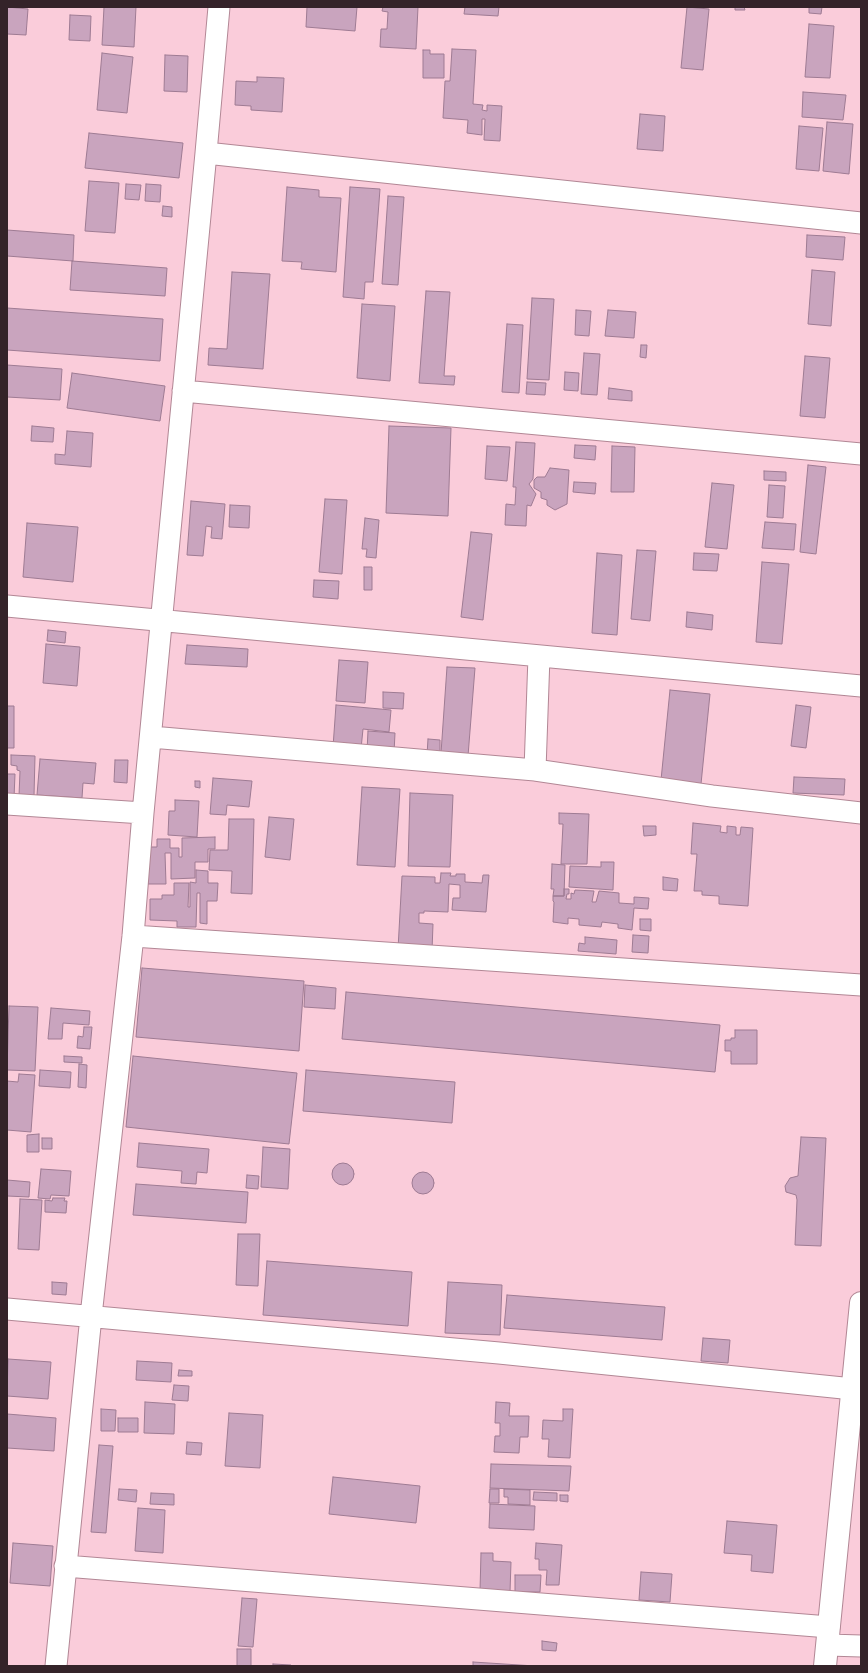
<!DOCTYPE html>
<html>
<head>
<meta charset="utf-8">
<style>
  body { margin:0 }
  #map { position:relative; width:868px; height:1673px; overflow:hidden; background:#faccda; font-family:Montserrat,sans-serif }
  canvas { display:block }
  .frame { position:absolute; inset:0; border:8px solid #342329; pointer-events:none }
</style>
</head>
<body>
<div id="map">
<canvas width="868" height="1673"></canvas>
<div class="frame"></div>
</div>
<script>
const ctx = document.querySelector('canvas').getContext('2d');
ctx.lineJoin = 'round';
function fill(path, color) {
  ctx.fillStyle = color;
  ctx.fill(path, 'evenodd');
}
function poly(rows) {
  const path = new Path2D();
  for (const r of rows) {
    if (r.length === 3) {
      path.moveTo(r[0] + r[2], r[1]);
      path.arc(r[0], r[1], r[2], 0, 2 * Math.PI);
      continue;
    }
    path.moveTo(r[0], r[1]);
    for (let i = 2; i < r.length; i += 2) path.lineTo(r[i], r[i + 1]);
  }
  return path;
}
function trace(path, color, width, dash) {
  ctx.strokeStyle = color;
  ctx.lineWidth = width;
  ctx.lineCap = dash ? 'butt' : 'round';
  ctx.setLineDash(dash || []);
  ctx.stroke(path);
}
const building = poly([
  [7,7,28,9,26,35,7,34,7,7],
  [104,7,136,7,134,47,102,45,104,7],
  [307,7,357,7,355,31,306,27,307,7],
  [383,7,418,7,416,49,380,47,381,29,387,29,388,12,382,11,383,7],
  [465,7,499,7,498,16,464,14,465,7],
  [687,7,709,9,703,70,681,68,687,7],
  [735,7,744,7,745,10,735,10,735,7],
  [809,7,822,7,821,14,809,13,809,7],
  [70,15,91,16,90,41,69,40,70,15],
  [809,24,834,26,830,78,805,77,809,24],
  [452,49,476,50,473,104,483,105,482,110,487,111,487,105,502,106,500,141,484,140,485,119,482,119,482,135,467,133,468,120,443,118,445,81,450,81,452,49],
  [423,50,430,50,430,54,444,54,444,78,423,78,423,50],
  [102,53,133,57,127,113,97,110,102,53],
  [165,55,188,56,187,92,164,91,165,55],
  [257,77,284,78,282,112,251,110,251,106,235,105,236,81,257,82,257,77],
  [803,92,846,95,843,120,802,117,803,92],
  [640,114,665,116,663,151,637,149,640,114],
  [827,122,853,124,849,174,823,171,827,122],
  [799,126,823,128,819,171,796,169,799,126],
  [89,133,183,143,179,178,85,168,89,133],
  [89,181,119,183,115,233,85,231,89,181],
  [126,184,141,185,139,200,125,199,126,184],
  [146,184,161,185,160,202,145,201,146,184],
  [287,187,319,190,319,197,341,198,336,272,301,269,302,262,282,261,287,187],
  [350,187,380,189,373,282,365,282,364,299,343,297,350,187],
  [388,196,404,197,398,285,382,284,388,196],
  [163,206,172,207,172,217,162,216,163,206],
  [7,230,74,235,73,261,7,256,7,230],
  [807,235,845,237,843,260,806,257,807,235],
  [72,261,167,268,165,296,70,290,72,261],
  [812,270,835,272,831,326,808,324,812,270],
  [232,272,270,274,263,369,208,365,209,348,227,349,232,272],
  [426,291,450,292,444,376,455,376,454,385,419,383,426,291],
  [532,298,554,299,549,380,527,379,532,298],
  [362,304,395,306,390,381,357,378,362,304],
  [7,308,163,319,160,361,7,350,7,308],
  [576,310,591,311,589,336,575,335,576,310],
  [608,310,636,312,634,338,605,336,608,310],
  [507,324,523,325,519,393,502,392,507,324],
  [641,345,647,345,646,358,640,357,641,345],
  [584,353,600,354,597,395,581,394,584,353],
  [805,356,830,358,825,418,800,416,805,356],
  [7,365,62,369,60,400,7,397,7,365],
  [565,372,579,373,578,391,564,390,565,372],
  [72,373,165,386,160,421,67,408,72,373],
  [527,382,546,383,545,395,526,394,527,382],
  [609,388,632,391,632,401,608,399,609,388],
  [32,426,54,428,53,442,31,441,32,426],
  [389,426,451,428,448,516,386,513,389,426],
  [67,431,93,433,91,467,55,464,55,454,65,455,67,431],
  [516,442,535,443,533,479,529,484,536,494,531,506,527,505,526,526,505,525,506,504,515,505,516,487,513,487,516,442],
  [575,445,596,446,595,460,574,458,575,445],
  [487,446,510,447,507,481,485,479,487,446],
  [612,446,635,447,634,492,611,492,612,446],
  [808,465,826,467,816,554,800,552,808,465],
  [550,468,569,470,567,504,555,510,547,505,547,500,541,498,541,492,534,488,534,480,537,477,545,477,550,468],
  [764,471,786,472,786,481,764,480,764,471],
  [574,482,596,483,595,494,573,492,574,482],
  [712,483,734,485,727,549,705,547,712,483],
  [769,485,785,486,783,518,767,517,769,485],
  [325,499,347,500,342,574,319,572,325,499],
  [191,501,225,504,222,539,211,538,212,527,206,526,203,556,187,555,191,501],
  [230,505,250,506,249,528,229,527,230,505],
  [365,518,379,520,376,558,366,557,367,549,362,549,365,518],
  [765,522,796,524,794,550,762,548,765,522],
  [27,523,78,527,73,582,23,577,27,523],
  [471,532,492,534,483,620,461,617,471,532],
  [637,550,656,551,650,621,631,619,637,550],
  [597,553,622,555,617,635,592,633,597,553],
  [694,553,719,554,717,571,693,570,694,553],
  [762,562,789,564,782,644,756,642,762,562],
  [364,567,372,567,372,590,364,590,364,567],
  [314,580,339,581,338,599,313,597,314,580],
  [687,612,713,615,712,630,686,627,687,612],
  [48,630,66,632,65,643,47,641,48,630],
  [46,644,80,647,77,686,43,683,46,644],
  [187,645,248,649,247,667,185,664,187,645],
  [339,660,368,662,365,703,336,701,339,660],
  [447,667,475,668,468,756,441,753,447,667],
  [670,690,710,694,701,784,661,780,670,690],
  [383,692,404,693,403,709,383,708,383,692],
  [336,705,391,710,389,732,363,729,361,749,333,747,336,705],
  [796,705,811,707,806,748,791,746,796,705],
  [7,706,14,706,14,748,7,748,7,706],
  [368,731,395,733,394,753,367,751,368,731],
  [428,739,440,740,440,756,427,755,428,739],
  [7,755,7,774,15,774,14,798,7,797,7,755],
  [11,755,35,756,34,796,19,796,20,771,17,770,17,766,11,765,11,755],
  [40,759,96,763,94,784,83,783,82,798,37,795,40,759],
  [115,760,128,760,127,783,114,782,115,760],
  [794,777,845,779,844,795,793,793,794,777],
  [213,778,252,781,249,807,227,805,226,815,210,814,213,778],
  [195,781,200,781,200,788,195,787,195,781],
  [362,787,400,789,395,867,357,865,362,787],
  [410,793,453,795,450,867,408,866,410,793],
  [175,800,199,801,197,837,168,835,169,811,175,811,175,800],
  [559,813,589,814,587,864,561,864,563,824,559,824,559,813],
  [269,817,294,819,290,860,265,857,269,817],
  [229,819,254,819,252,894,231,893,232,871,209,870,210,850,228,850,229,819],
  [693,823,721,826,720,832,727,833,727,826,736,827,736,835,740,835,741,827,753,828,748,906,719,904,719,896,702,895,702,891,694,891,697,854,691,854,693,823],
  [643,826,656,826,656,835,644,836,643,826],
  [215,837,215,849,208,849,208,862,195,862,195,878,171,879,171,853,165,853,166,884,148,884,147,847,157,847,157,839,170,839,170,848,179,848,179,857,182,857,182,838,215,837],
  [601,862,614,862,613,890,569,887,570,866,601,867,601,862],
  [552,864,565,865,564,896,553,896,554,889,551,889,552,864],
  [196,870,208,871,208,883,218,883,217,901,207,901,207,924,200,923,200,893,197,893,196,927,177,927,177,921,150,920,150,899,162,899,162,895,174,895,174,883,189,883,188,907,190,907,190,882,196,883,196,870],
  [441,873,451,873,450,876,456,876,456,874,465,874,465,882,482,883,483,875,489,875,486,912,452,910,453,898,460,898,460,885,449,884,448,912,424,911,424,913,419,913,419,923,433,924,432,951,398,949,402,876,435,877,435,883,440,883,441,873],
  [663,877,678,879,677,891,663,890,663,877],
  [564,889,569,889,569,894,567,894,566,899,571,899,571,893,574,894,575,890,594,891,592,902,596,902,599,891,619,893,619,903,634,904,634,897,649,898,648,909,634,908,632,930,618,928,618,924,602,922,601,927,579,925,579,919,568,918,568,924,553,922,554,902,553,901,553,896,564,896,564,889],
  [640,919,651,919,651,931,640,930,640,919],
  [633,935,649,936,648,953,632,952,633,935],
  [585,937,617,940,616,954,578,951,579,943,585,944,585,937],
  [142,968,304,981,299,1051,136,1037,142,968],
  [305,985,336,988,335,1009,304,1007,305,985],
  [346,992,720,1025,715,1072,342,1039,346,992],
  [9,1006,38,1007,35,1071,7,1070,9,1006],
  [51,1008,90,1011,89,1025,63,1023,62,1039,48,1039,51,1008],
  [84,1027,92,1027,90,1049,77,1048,78,1036,83,1037,84,1027],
  [735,1030,757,1030,757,1064,731,1064,731,1051,725,1051,725,1040,731,1040,731,1038,735,1038,735,1030],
  [64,1056,82,1057,82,1063,64,1062,64,1056],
  [133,1056,297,1073,289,1144,126,1127,133,1056],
  [79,1064,87,1065,86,1088,78,1087,79,1064],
  [40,1070,71,1072,70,1088,39,1086,40,1070],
  [306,1070,455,1082,452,1123,303,1111,306,1070],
  [19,1074,35,1075,31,1132,7,1130,7,1081,18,1082,19,1074],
  [39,1134,39,1152,27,1152,27,1135,39,1134],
  [801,1137,826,1138,821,1246,795,1245,797,1200,796,1195,786,1192,785,1186,790,1178,798,1176,801,1137],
  [42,1138,52,1138,52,1149,42,1149,42,1138],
  [139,1143,209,1149,207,1173,197,1172,196,1184,181,1183,182,1171,137,1167,139,1143],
  [263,1147,290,1149,288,1189,261,1187,263,1147],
  [343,1174,11],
  [41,1169,71,1171,69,1196,51,1195,50,1199,38,1198,41,1169],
  [423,1183,11],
  [247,1175,259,1176,258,1189,246,1188,247,1175],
  [7,1180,30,1182,29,1197,7,1196,7,1180],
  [136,1184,248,1192,246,1223,133,1215,136,1184],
  [53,1198,65,1198,64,1201,67,1201,66,1213,45,1212,45,1200,52,1201,53,1198],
  [20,1199,42,1200,39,1250,18,1249,20,1199],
  [238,1234,260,1234,258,1286,236,1285,238,1234],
  [267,1261,412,1272,408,1326,263,1315,267,1261],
  [52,1282,67,1283,66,1295,52,1294,52,1282],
  [448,1282,502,1285,500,1335,445,1333,448,1282],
  [507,1295,665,1307,662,1340,504,1328,507,1295],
  [703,1338,730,1340,728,1363,701,1361,703,1338],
  [8,1359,51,1362,48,1399,7,1396,8,1359],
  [137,1361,172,1363,171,1382,136,1380,137,1361],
  [179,1370,192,1371,192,1376,178,1376,179,1370],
  [174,1385,189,1386,188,1401,172,1400,174,1385],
  [145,1402,175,1404,174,1434,144,1433,145,1402],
  [496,1402,510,1403,509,1416,529,1416,528,1437,520,1437,519,1453,494,1452,495,1436,500,1436,500,1423,495,1423,496,1402],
  [101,1409,116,1410,115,1431,101,1431,101,1409],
  [563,1409,573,1409,570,1458,548,1457,549,1439,542,1439,543,1420,563,1421,563,1409],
  [229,1413,263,1415,260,1468,225,1466,229,1413],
  [7,1414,56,1418,54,1451,7,1448,7,1414],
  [118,1418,138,1418,138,1432,118,1432,118,1418],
  [187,1442,202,1443,201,1455,186,1454,187,1442],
  [99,1445,113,1446,106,1533,91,1532,99,1445],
  [491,1464,571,1466,569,1491,490,1488,491,1464],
  [333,1477,420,1486,416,1523,329,1514,333,1477],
  [119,1489,137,1490,136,1502,118,1500,119,1489],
  [490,1489,499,1489,499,1503,489,1503,490,1489],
  [504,1489,530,1490,530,1505,508,1504,508,1497,504,1497,504,1489],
  [534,1492,557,1493,557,1501,533,1500,534,1492],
  [151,1493,174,1494,174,1505,150,1504,151,1493],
  [560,1495,568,1495,568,1502,560,1501,560,1495],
  [490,1504,535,1506,534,1530,489,1528,490,1504],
  [138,1508,165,1510,163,1553,135,1551,138,1508],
  [727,1521,777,1525,773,1573,751,1571,752,1555,724,1553,727,1521],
  [13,1543,53,1546,50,1586,10,1583,13,1543],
  [536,1543,562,1545,559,1585,546,1585,547,1570,539,1570,539,1559,535,1559,536,1543],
  [481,1553,493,1553,493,1561,511,1562,510,1592,480,1591,481,1553],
  [641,1572,672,1574,670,1602,639,1600,641,1572],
  [515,1575,541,1575,540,1592,515,1592,515,1575],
  [242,1598,257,1599,253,1647,238,1646,242,1598],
  [542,1641,557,1643,556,1651,542,1650,542,1641],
  [237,1649,251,1649,251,1666,237,1666,237,1649],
  [473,1662,535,1666,473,1666,473,1662],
  [273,1664,291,1665,291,1666,273,1666,273,1664]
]);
fill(building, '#c9a4be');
trace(building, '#9e7b93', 1);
const minor = poly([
  [206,153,861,223],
  [183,391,861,454],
  [7,606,861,686],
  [151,737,535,770,712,796,861,813],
  [535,770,539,656],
  [7,804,143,813],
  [133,936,861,985],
  [7,1309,499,1353,853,1389],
  [65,1566,829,1627],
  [828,1645,861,1646],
  [56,1666,91,1316,133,936,143,813,206,153,219,7]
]);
const tertiary = poly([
  [825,1666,861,1303]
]);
trace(minor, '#b28795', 23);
trace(tertiary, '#b28795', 24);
trace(minor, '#fff', 21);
trace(tertiary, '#fff', 22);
</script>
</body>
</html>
